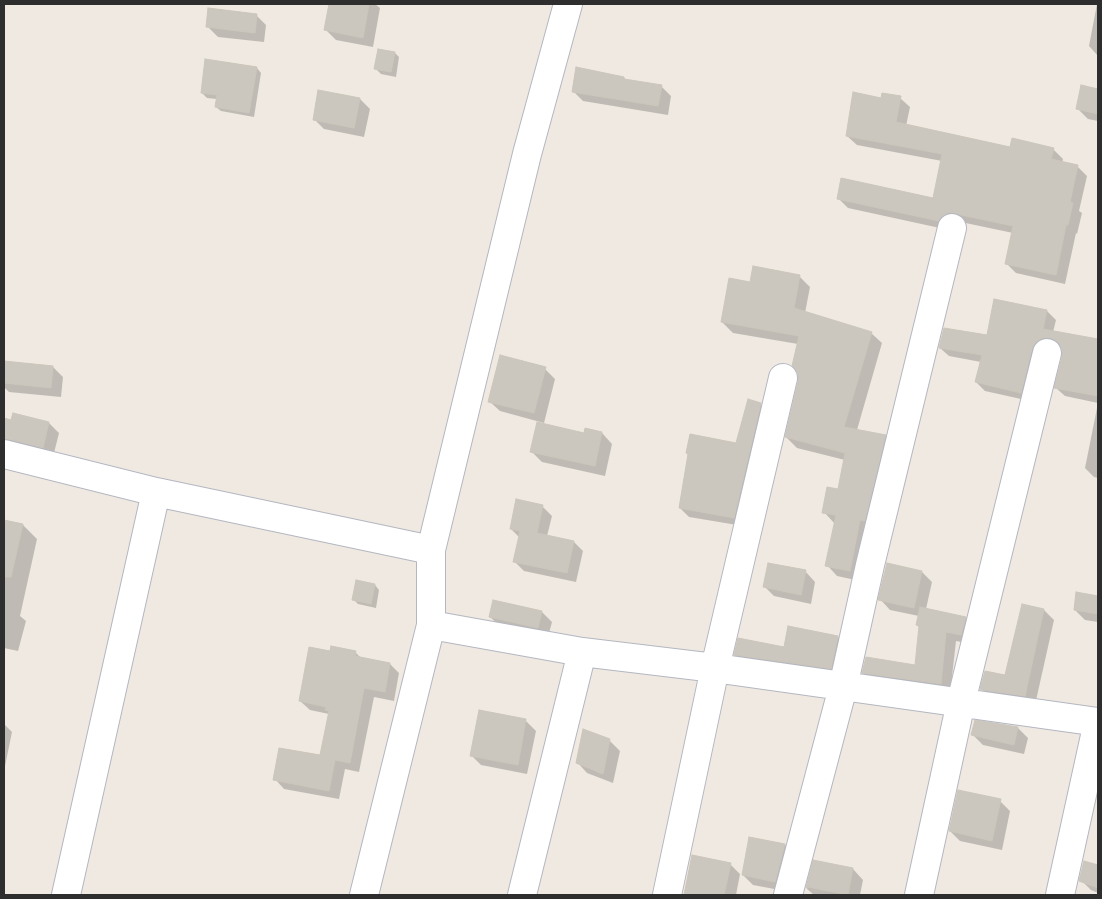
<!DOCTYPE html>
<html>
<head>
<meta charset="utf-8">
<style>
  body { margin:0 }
  #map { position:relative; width:1102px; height:899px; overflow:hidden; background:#efe9e1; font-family:Roboto,sans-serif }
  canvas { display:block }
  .frame { position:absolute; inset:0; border:5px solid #2e2e2e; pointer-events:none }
</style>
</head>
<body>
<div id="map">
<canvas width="1102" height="899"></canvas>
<div class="frame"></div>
</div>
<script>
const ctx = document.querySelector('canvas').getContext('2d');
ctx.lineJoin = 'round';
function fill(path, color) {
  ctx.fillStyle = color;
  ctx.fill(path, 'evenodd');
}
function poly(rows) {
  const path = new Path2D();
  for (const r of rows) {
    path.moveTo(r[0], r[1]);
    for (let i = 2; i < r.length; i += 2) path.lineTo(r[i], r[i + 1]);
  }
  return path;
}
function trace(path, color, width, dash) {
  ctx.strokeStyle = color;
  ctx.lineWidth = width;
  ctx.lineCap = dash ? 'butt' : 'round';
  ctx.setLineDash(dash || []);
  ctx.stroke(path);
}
fill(poly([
  [330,4,375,4,380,8,373,47,336,40,326,30],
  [1097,4,1098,4,1098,56,1089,46],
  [256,15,266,25,264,42,218,37,208,27],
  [395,53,399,57,396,77,381,74,376,69],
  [257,68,261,73,254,117,221,111,216,107,217,99,207,98,202,93],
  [624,78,626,80,661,86,671,96,668,115,583,101,573,91],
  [1082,87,1098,90,1098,121,1088,119,1078,109],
  [900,98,910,107,906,126,1011,148,1053,149,1063,159,1062,163,1077,166,1087,176,1079,211,1082,213,1077,234,1076,233,1065,284,1016,273,1006,263,1013,233,956,221,949,230,848,208,838,198,934,199,942,161,857,145,847,136,882,99],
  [360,99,370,109,364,137,324,129,314,119],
  [799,276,810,287,805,313,871,333,882,343,857,430,885,436,896,447,860,581,837,576,827,565,835,524,824,512,839,491,845,460,797,448,786,437,799,382,798,344,733,333,722,322,751,284],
  [1047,311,1056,320,1053,332,1098,340,1098,478,1094,477,1085,468,1098,403,1065,396,1056,388,1063,356,1063,348,1060,346,1052,346,1030,401,985,391,976,382,981,362,949,356,940,348,988,337],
  [4,362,53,367,63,377,61,397,9,392,4,387],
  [545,369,555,379,544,423,500,411,489,401],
  [760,404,770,413,743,526,689,517,680,508,737,444],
  [14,415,49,423,59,433,53,457,4,449,4,420,12,421],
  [602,433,612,444,605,476,542,462,532,452,585,434],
  [542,506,552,516,547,536,574,542,583,551,576,582,524,571,515,562,520,538,511,529],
  [4,521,23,525,37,539,20,616,26,621,18,651,4,648],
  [805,571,815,582,811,604,774,596,764,586],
  [922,572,932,582,926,609,965,618,975,628,971,644,956,641,950,694,874,683,863,673,916,667,920,628,917,625,919,616,890,610,880,599],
  [375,585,379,590,376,608,358,604,353,599],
  [1077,594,1098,597,1098,622,1085,620,1075,610],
  [494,601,542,612,552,622,548,637,501,627,490,617],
  [1044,610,1054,620,1035,705,993,700,982,688,1006,677],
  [838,637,848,647,841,678,746,665,735,655,785,648],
  [355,652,361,658,390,664,399,673,394,701,374,697,359,772,345,769,339,799,284,789,275,779,321,757,329,714,310,710,300,701,331,653],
  [480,712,526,721,536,731,527,774,481,765,471,755],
  [4,724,12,732,4,771],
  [1018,728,1028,738,1024,754,983,745,973,735],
  [609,740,620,751,613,783,587,773,577,762],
  [1000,801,1010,811,1002,850,960,841,950,831],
  [750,838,785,845,795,855,785,891,753,885,743,875],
  [693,857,730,864,740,874,736,895,685,895],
  [814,862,853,869,863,880,860,895,814,895,807,889],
  [1084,862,1098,867,1098,893,1091,890,1081,880]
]), '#0003');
const building = poly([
  [329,4,369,4,363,38,324,30,329,4],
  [208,8,257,14,255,33,206,27,208,8],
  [378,49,395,52,391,72,374,69,378,49],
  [205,59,257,67,249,113,215,107,217,95,201,93,205,59],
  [576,67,624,77,624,79,662,85,658,106,572,92,576,67],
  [1081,85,1098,89,1098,114,1076,109,1081,85],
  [318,90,360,98,354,128,313,120,318,90],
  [853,92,881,98,882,93,901,96,896,122,1010,147,1012,138,1054,148,1051,159,1078,165,1070,202,1073,203,1068,225,1066,225,1056,275,1005,264,1013,226,947,212,947,214,941,217,939,221,837,199,841,178,933,198,942,154,846,136,853,92],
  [753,266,800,275,794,308,872,332,844,427,886,435,865,521,860,520,850,571,825,566,836,515,822,513,827,487,838,489,845,453,785,437,798,382,798,373,792,366,799,336,721,322,729,278,750,282,753,266],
  [994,299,1047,310,1043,329,1098,339,1098,396,1054,388,1062,357,1062,349,1058,342,1051,338,1042,338,1035,343,1032,349,1021,393,975,382,982,355,939,348,944,328,987,335,994,299],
  [500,355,546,367,534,413,488,402,500,355],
  [4,361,53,366,51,388,4,383,4,361],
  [748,399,761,403,734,518,679,508,688,454,686,453,690,434,736,443,748,399],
  [13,413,49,422,43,448,8,439,4,439,4,418,11,420,13,413],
  [537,422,584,433,585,428,602,432,595,466,530,452,537,422],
  [516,499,543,505,537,533,574,541,567,573,513,562,520,531,510,529,516,499],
  [4,520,23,524,11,577,4,577,4,520],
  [768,563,806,570,801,595,763,587,768,563],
  [887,563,922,571,914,608,878,600,887,563],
  [356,580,375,584,371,604,352,600,356,580],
  [1076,592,1098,596,1098,614,1074,610,1076,592],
  [493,600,542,611,538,628,489,617,493,600],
  [1022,604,1044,609,1025,696,982,690,980,689,985,671,1005,675,1022,604],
  [920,607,966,617,961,635,946,632,941,684,862,673,866,657,915,665,919,626,916,625,920,607],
  [788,626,838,636,831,669,734,655,738,638,784,647,788,626],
  [331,646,356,651,355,656,390,663,385,692,364,688,350,763,335,760,329,791,273,780,279,748,320,755,329,711,325,710,326,707,299,701,309,647,330,651,331,646],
  [479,710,526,719,518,765,470,756,479,710],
  [975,720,1018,727,1014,745,971,735,975,720],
  [583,729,610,739,603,774,576,763,583,729],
  [958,790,1001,799,992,841,949,831,958,790],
  [749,837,785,844,775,882,742,875,749,837],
  [692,855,731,863,724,895,684,895,692,855],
  [813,860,853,868,848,895,808,887,808,888,806,888,813,860],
  [1084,861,1098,865,1098,888,1079,881,1084,861]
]);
fill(building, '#cbc7bf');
trace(building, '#cbc5ba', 1);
const minor = poly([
  [4,454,156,492,431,550],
  [431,625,582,652,715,668,1098,722],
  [66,895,156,492],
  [364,895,431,625,431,550,527,154,568,4],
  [522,895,582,652],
  [667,895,715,668,783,378],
  [788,895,843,687,870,565,952,228],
  [919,895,961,702,1047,353],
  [1060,895,1098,722]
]);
trace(minor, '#b4b7c1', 30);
trace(minor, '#fff', 28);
</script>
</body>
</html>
